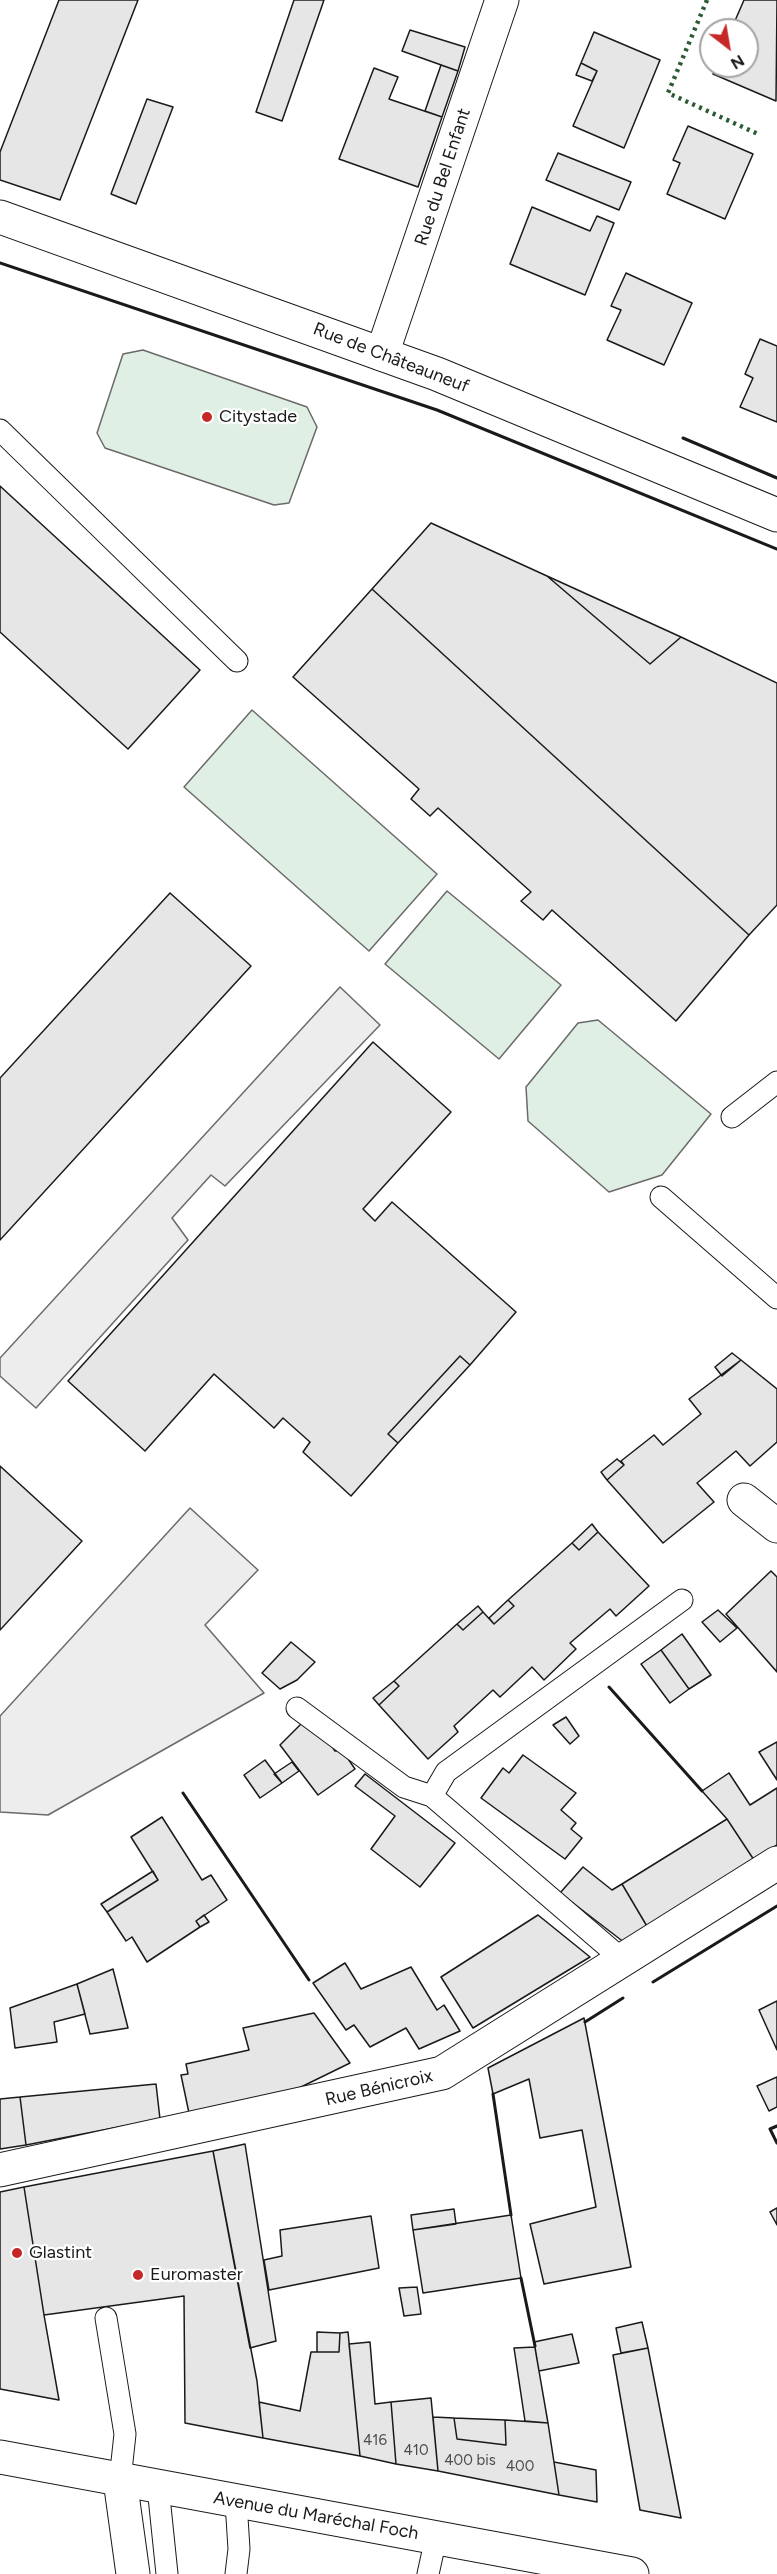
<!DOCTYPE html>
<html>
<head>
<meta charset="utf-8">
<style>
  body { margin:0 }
  #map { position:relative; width:777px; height:2574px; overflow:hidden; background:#fff; font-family:Figtree,sans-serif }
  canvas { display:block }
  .north { position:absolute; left:699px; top:18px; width:60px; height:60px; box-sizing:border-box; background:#fff; border:2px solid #a3a3a3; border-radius:50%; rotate:149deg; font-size:16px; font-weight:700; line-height:24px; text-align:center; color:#1a1a1a }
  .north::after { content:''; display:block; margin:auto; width:21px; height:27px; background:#c62828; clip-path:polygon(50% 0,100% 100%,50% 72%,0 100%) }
</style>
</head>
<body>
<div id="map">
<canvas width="777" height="2574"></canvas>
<div class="north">N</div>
</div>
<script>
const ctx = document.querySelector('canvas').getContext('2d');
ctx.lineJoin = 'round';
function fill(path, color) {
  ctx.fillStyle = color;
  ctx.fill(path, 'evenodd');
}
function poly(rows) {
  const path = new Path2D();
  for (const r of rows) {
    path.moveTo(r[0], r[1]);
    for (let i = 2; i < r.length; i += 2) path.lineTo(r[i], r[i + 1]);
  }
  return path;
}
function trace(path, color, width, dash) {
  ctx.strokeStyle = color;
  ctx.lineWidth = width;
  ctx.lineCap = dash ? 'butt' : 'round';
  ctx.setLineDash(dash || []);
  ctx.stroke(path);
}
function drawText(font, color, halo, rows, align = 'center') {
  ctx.font = font + ' Figtree,sans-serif';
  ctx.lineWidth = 4.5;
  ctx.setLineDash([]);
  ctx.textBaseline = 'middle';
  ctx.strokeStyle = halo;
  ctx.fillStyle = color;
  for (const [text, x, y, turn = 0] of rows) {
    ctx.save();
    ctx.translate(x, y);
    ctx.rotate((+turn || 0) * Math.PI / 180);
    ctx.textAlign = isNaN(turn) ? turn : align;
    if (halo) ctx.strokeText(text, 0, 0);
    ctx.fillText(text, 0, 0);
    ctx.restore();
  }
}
const green = poly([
  [143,350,307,407,317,427,289,503,274,505,105,448,97,433,123,354,143,350],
  [252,710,437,874,369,951,184,787,252,710],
  [447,891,561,985,499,1059,385,964,447,891],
  [598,1020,711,1114,662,1175,609,1192,528,1121,526,1087,578,1023,598,1020]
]);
fill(green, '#e0efe3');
trace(green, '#6a6a6a', 1.5);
const parking = poly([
  [340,987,380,1025,225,1186,211,1175,172,1218,188,1240,36,1408,0,1376,0,1358,340,987],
  [190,1508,258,1570,205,1625,264,1693,48,1815,0,1812,0,1716,190,1508]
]);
fill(parking, '#ededed');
trace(parking, '#6a6a6a', 1.5);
const building = poly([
  [59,0,138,0,60,200,0,180,0,152,59,0],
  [294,0,324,0,282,121,256,112,294,0],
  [744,0,777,0,776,101,713,74,716,66,747,66,747,30,731,30,744,0],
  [410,30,465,47,458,71,402,51,410,30],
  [594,32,660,60,624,148,573,126,597,71,581,63,594,32],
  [581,63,597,71,592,81,576,75,581,63],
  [441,65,458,71,442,117,425,111,441,65],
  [374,68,398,77,389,99,442,117,418,187,339,159,374,68],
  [147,99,173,107,136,204,111,194,147,99],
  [688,126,753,154,725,219,667,194,680,163,673,160,688,126],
  [558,153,631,182,619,210,546,180,558,153],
  [532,207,590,231,597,216,614,223,585,295,510,264,532,207],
  [626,273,692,303,664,365,607,340,621,310,611,306,626,273],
  [760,339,777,346,777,422,740,407,753,378,745,374,760,339],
  [0,486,200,670,128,749,0,632,0,486],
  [431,523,547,576,650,664,681,637,777,683,777,905,749,935,372,589,431,523],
  [547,576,681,637,650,664,547,576],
  [372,589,749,935,676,1021,552,910,543,920,521,901,531,892,438,808,430,816,411,799,419,789,293,677,372,589],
  [170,893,251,966,0,1240,0,1078,170,893],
  [373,1042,451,1112,363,1209,375,1221,392,1202,516,1312,470,1365,460,1356,388,1434,398,1443,351,1496,303,1452,310,1442,283,1418,274,1428,214,1374,145,1451,68,1381,373,1042],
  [732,1353,741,1360,722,1376,715,1367,732,1353],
  [460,1356,470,1365,398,1443,388,1434,460,1356],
  [741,1360,777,1389,777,1442,750,1466,736,1451,697,1483,714,1502,663,1543,607,1480,624,1465,621,1461,654,1435,663,1445,701,1414,689,1399,741,1360],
  [617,1459,624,1465,607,1480,601,1472,617,1459],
  [0,1466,82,1541,0,1630,0,1466],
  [592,1524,598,1532,579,1550,572,1543,592,1524],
  [598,1532,649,1586,616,1616,610,1609,570,1643,576,1649,544,1680,532,1667,500,1697,493,1690,454,1726,458,1732,428,1759,379,1705,399,1686,394,1681,457,1624,463,1630,483,1612,494,1624,514,1606,508,1600,572,1543,579,1550,598,1532],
  [771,1571,777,1577,777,1672,726,1614,771,1571],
  [508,1600,514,1606,494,1624,489,1618,508,1600],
  [478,1606,483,1612,463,1630,457,1624,478,1606],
  [718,1610,737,1628,720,1642,702,1622,718,1610],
  [682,1634,711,1675,689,1689,661,1650,682,1634],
  [291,1642,315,1662,297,1680,280,1689,262,1673,291,1642],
  [661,1650,689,1689,670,1703,641,1664,661,1650],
  [394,1681,399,1686,379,1705,373,1698,394,1681],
  [566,1717,579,1736,570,1744,553,1725,566,1717],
  [305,1720,324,1734,335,1751,342,1750,355,1769,318,1795,280,1745,305,1720],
  [777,1742,777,1780,759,1752,777,1742],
  [523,1755,576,1793,561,1810,576,1823,571,1829,582,1838,565,1859,481,1798,503,1768,509,1773,523,1755],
  [265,1760,282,1783,260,1798,244,1775,265,1760],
  [292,1762,299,1771,282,1783,274,1774,292,1762],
  [729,1773,750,1805,777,1788,777,1845,754,1860,727,1819,702,1791,729,1773],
  [365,1774,455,1843,420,1887,371,1849,395,1816,355,1786,365,1774],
  [162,1817,202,1880,211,1875,227,1900,196,1921,200,1927,147,1962,132,1937,126,1941,107,1912,158,1880,131,1837,162,1817],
  [727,1819,754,1860,648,1928,622,1884,727,1819],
  [583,1867,612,1890,622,1884,648,1928,625,1943,560,1893,583,1867],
  [153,1871,158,1880,107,1912,101,1904,153,1871],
  [204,1915,209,1922,200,1927,196,1921,204,1915],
  [538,1915,590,1957,473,2028,441,1977,538,1915],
  [345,1963,361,1989,411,1967,437,2010,444,2005,460,2031,419,2049,406,2028,370,2047,354,2025,346,2030,313,1983,345,1963],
  [113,1969,128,2028,90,2034,77,1984,113,1969],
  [77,1984,85,2014,54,2022,57,2042,15,2048,10,2008,77,1984],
  [777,2001,777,2050,759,2010,777,2001],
  [314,2013,350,2063,299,2088,189,2113,181,2075,188,2074,186,2064,249,2050,243,2028,314,2013],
  [584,2018,631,2267,544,2284,530,2224,596,2207,582,2130,540,2138,529,2079,493,2094,488,2068,584,2018],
  [777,2077,777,2107,769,2111,757,2086,777,2077],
  [156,2084,160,2119,26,2145,20,2097,156,2084],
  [20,2097,26,2145,0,2149,0,2099,20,2097],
  [245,2144,276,2341,250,2348,213,2151,245,2144],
  [213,2151,257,2381,263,2438,185,2423,184,2296,44,2315,24,2187,213,2151],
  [24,2187,44,2315,59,2400,0,2389,0,2192,24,2187],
  [777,2208,777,2225,770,2212,777,2208],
  [454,2209,456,2224,413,2230,411,2215,454,2209],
  [511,2215,521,2278,423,2293,413,2230,511,2215],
  [371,2216,379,2268,269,2290,264,2260,282,2256,280,2230,371,2216],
  [417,2287,421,2314,404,2316,399,2288,417,2287],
  [642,2322,648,2348,621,2353,616,2328,642,2322],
  [317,2332,340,2333,339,2352,317,2352,317,2332],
  [348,2332,360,2456,263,2438,259,2402,300,2411,311,2352,339,2352,340,2333,348,2332],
  [572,2334,579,2363,539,2371,534,2342,572,2334],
  [370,2342,375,2404,391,2402,396,2464,360,2456,349,2344,370,2342],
  [535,2347,539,2371,548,2423,525,2421,514,2348,535,2347],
  [648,2348,681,2518,640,2510,613,2355,648,2348],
  [431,2398,438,2471,396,2464,391,2402,431,2398],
  [433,2417,454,2418,457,2439,506,2445,505,2420,548,2423,559,2495,438,2471,433,2417],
  [454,2418,505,2420,506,2445,457,2439,454,2418],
  [554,2462,596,2470,597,2502,559,2495,554,2462]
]);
fill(building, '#e6e6e6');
trace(building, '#1a1a1a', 1.5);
const lane = poly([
  [0,430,237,661],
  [732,1117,777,1082],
  [661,1197,777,1298],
  [297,1708,404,1787,432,1796,623,1960],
  [432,1796,446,1772,682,1600],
  [106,2318,125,2434,120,2480],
  [158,2487,167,2574],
  [236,2574,239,2549,236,2502],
  [428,2574,436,2538]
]);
const street = poly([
  [382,354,502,0],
  [744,1500,777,1526],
  [0,2170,442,2073,777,1863]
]);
const secondary = poly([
  [0,217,437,374,777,515],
  [120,2480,133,2574]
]);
const primary = poly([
  [0,2457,632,2574]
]);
trace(lane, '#1a1a1a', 23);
trace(street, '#1a1a1a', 35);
trace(secondary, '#1a1a1a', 35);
trace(primary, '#1a1a1a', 35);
trace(lane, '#fff', 21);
trace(street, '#fff', 33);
trace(secondary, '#fff', 33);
trace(primary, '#fff', 33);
trace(poly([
  [707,0,668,93,758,134]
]), '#2b5a34', 4.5, [3, 4.5]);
trace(poly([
  [0,263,437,410,777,549],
  [683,438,777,478],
  [609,1687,702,1791],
  [183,1793,309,1980],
  [653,1982,777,1906],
  [585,2022,623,1998],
  [493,2094,511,2215],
  [777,2126,770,2129,777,2143],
  [521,2278,535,2346]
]), '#1a1a1a', 3);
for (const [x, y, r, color] of [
  [207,417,6,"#c62828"],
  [17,2253,6,"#c62828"],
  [138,2275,6,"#c62828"]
]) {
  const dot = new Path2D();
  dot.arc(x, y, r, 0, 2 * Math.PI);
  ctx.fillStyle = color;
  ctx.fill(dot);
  trace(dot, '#fff', 2);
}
drawText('15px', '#4d4d4d', null, [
  ["416",375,2441],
  ["410",416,2451],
  ["400 bis",470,2461],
  ["400",520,2467]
]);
drawText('18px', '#1a1a1a', '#fff', [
  ["Rue du Bel Enfant",443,177,-72],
  ["Rue de Châteauneuf",391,358,21],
  ["Rue Bénicroix",379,2088,-13],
  ["Avenue du Maréchal Foch",316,2516,10]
]);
drawText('18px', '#1a1a1a', '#fff', [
  ["Citystade",219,417],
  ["Glastint",29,2253],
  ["Euromaster",150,2275]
], 'left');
</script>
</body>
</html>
